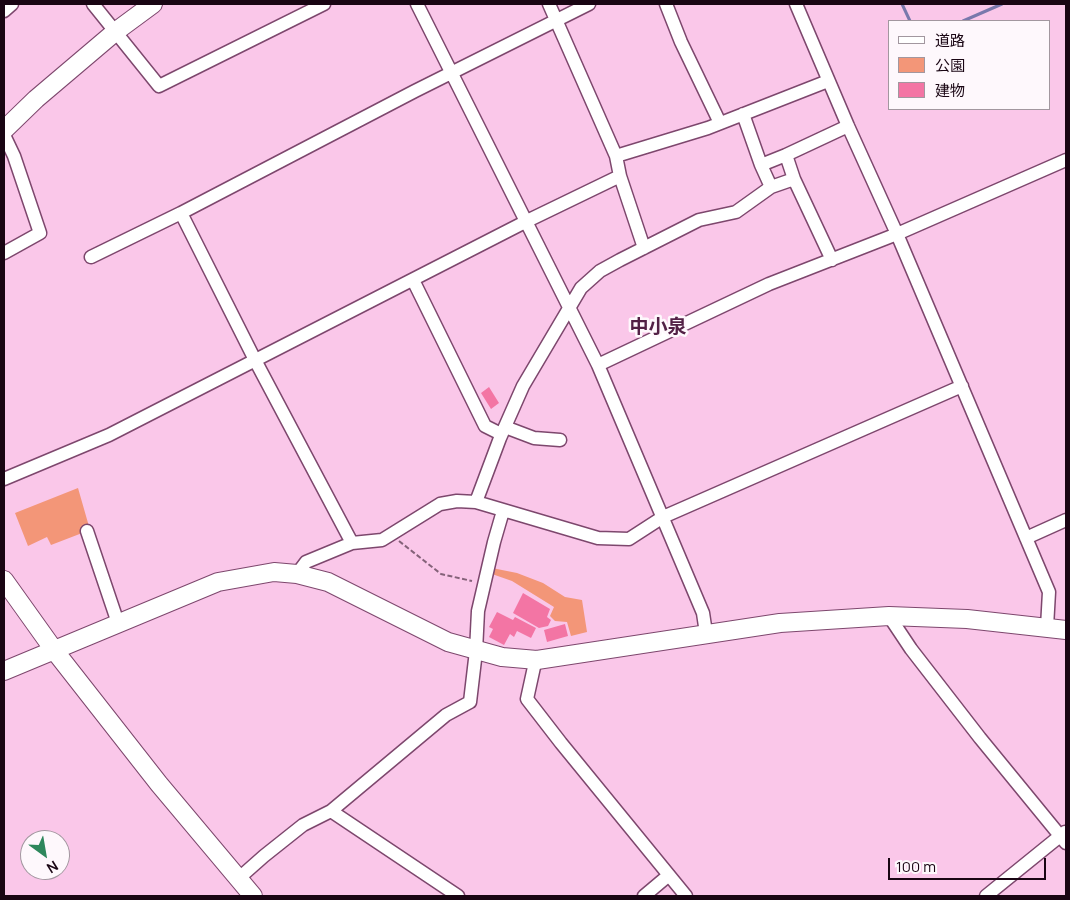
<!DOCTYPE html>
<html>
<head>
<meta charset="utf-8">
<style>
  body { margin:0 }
  #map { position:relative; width:1070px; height:900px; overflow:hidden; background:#fac7e9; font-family:Manrope,"Noto Sans JP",sans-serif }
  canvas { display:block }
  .frame { position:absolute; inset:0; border:5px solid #190513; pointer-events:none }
  .legend { position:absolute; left:888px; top:20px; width:162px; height:90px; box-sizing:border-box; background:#fef8fc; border:1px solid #a2979f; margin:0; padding:6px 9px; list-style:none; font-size:15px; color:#190513 }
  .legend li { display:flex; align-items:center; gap:10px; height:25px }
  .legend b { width:25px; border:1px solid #a2979f }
  .north { position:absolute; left:20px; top:830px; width:50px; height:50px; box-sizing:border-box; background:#fef8fc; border:1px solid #a2979f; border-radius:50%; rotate:148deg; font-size:14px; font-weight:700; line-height:20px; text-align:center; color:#190513 }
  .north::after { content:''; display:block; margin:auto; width:18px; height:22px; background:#2e875c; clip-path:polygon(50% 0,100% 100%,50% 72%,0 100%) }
  .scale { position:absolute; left:888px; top:858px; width:158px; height:22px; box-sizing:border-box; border:2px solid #190513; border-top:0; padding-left:6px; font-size:15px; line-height:18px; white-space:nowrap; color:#190513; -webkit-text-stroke:4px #fef8fc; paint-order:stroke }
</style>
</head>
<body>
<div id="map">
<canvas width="1070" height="900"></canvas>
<div class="frame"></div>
<ul class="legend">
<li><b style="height:6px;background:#fff"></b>道路</li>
<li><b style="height:14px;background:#f39678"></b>公園</li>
<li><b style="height:14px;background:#f375a4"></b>建物</li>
</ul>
<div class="north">N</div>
<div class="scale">100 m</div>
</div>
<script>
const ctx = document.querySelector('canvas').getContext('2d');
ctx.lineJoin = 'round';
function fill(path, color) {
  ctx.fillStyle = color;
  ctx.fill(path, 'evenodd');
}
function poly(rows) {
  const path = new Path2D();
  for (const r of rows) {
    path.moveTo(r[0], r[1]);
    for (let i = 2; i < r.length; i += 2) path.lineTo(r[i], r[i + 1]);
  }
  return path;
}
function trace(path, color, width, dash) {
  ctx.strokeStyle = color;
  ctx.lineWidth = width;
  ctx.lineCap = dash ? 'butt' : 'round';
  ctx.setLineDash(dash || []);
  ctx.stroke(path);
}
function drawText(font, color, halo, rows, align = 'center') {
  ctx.font = font + ' Manrope,"Noto Sans JP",sans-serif';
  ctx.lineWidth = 5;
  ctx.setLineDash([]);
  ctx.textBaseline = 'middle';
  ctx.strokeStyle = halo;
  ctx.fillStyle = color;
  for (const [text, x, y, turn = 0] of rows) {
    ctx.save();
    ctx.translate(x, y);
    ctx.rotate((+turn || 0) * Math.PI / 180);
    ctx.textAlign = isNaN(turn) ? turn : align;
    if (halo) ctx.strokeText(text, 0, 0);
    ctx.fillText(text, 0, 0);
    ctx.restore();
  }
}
fill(poly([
  [78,488,90,530,51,545,47,537,28,546,15,513],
  [492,568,517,573,543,583,565,597,582,600,587,632,571,636,567,622,555,621,550,616,554,607,512,581,492,574]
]), '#f39678');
trace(poly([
  [902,4,910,21],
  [963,21,1002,4]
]), '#7978ac', 3);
fill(poly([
  [489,387,499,403,491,409,481,393],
  [523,593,550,609,547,617,551,620,548,626,539,628,513,613],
  [497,612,513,620,515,617,536,628,531,638,517,631,514,637,510,634,504,645,489,637,493,629,489,627],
  [565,624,568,636,547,642,544,630]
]), '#f375a4');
const street = poly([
  [93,4,159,86,324,4],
  [417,4,598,365,703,613,706,633],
  [549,4,616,156],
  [666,4,681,42,720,123],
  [796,4,848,126,897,234,1049,592,1047,627],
  [4,11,12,4],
  [743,114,761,165],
  [4,135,14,156,40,233,4,253],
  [620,176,644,248],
  [794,179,832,260],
  [771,187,761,165,786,155],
  [91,257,181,213],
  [413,280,485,426,501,434],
  [598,365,769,284,897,234,1066,160],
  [505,427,534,438,560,440],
  [4,479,109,435,527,221,620,176,616,156,708,128,828,81],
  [476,502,500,438,523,386,581,288,600,271,620,260,699,220,736,212,771,187,794,179,786,155,848,126],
  [87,531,118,623],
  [1026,538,1066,520],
  [352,543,255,360,181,213,415,91,589,4],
  [297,574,306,562,352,543,382,540,440,504,457,501,476,502,598,538,629,539,663,517,962,386],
  [889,616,911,649,980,738,1066,843],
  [537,660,534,667,527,699,561,743,686,896],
  [331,811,458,896],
  [238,879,264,856,303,825,331,811,446,715,470,702,476,651,478,611,494,542,503,511],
  [644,896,669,875],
  [986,896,1065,832]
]);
const secondary = poly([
  [4,130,36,99,115,32,153,4],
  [4,580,54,650,159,784,253,896],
  [4,671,218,582,274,572,297,574,328,582,448,642,502,657,537,660,780,623,889,616,967,619,1066,630]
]);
trace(street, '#7d476d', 15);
trace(secondary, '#7d476d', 20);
trace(poly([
  [399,541,441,574,472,581]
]), '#846279', 2, [5, 2.5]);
trace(street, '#fff', 12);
trace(secondary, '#fff', 18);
drawText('bold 19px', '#522045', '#fef8fc', [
  ["中小泉",658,328]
]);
</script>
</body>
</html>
